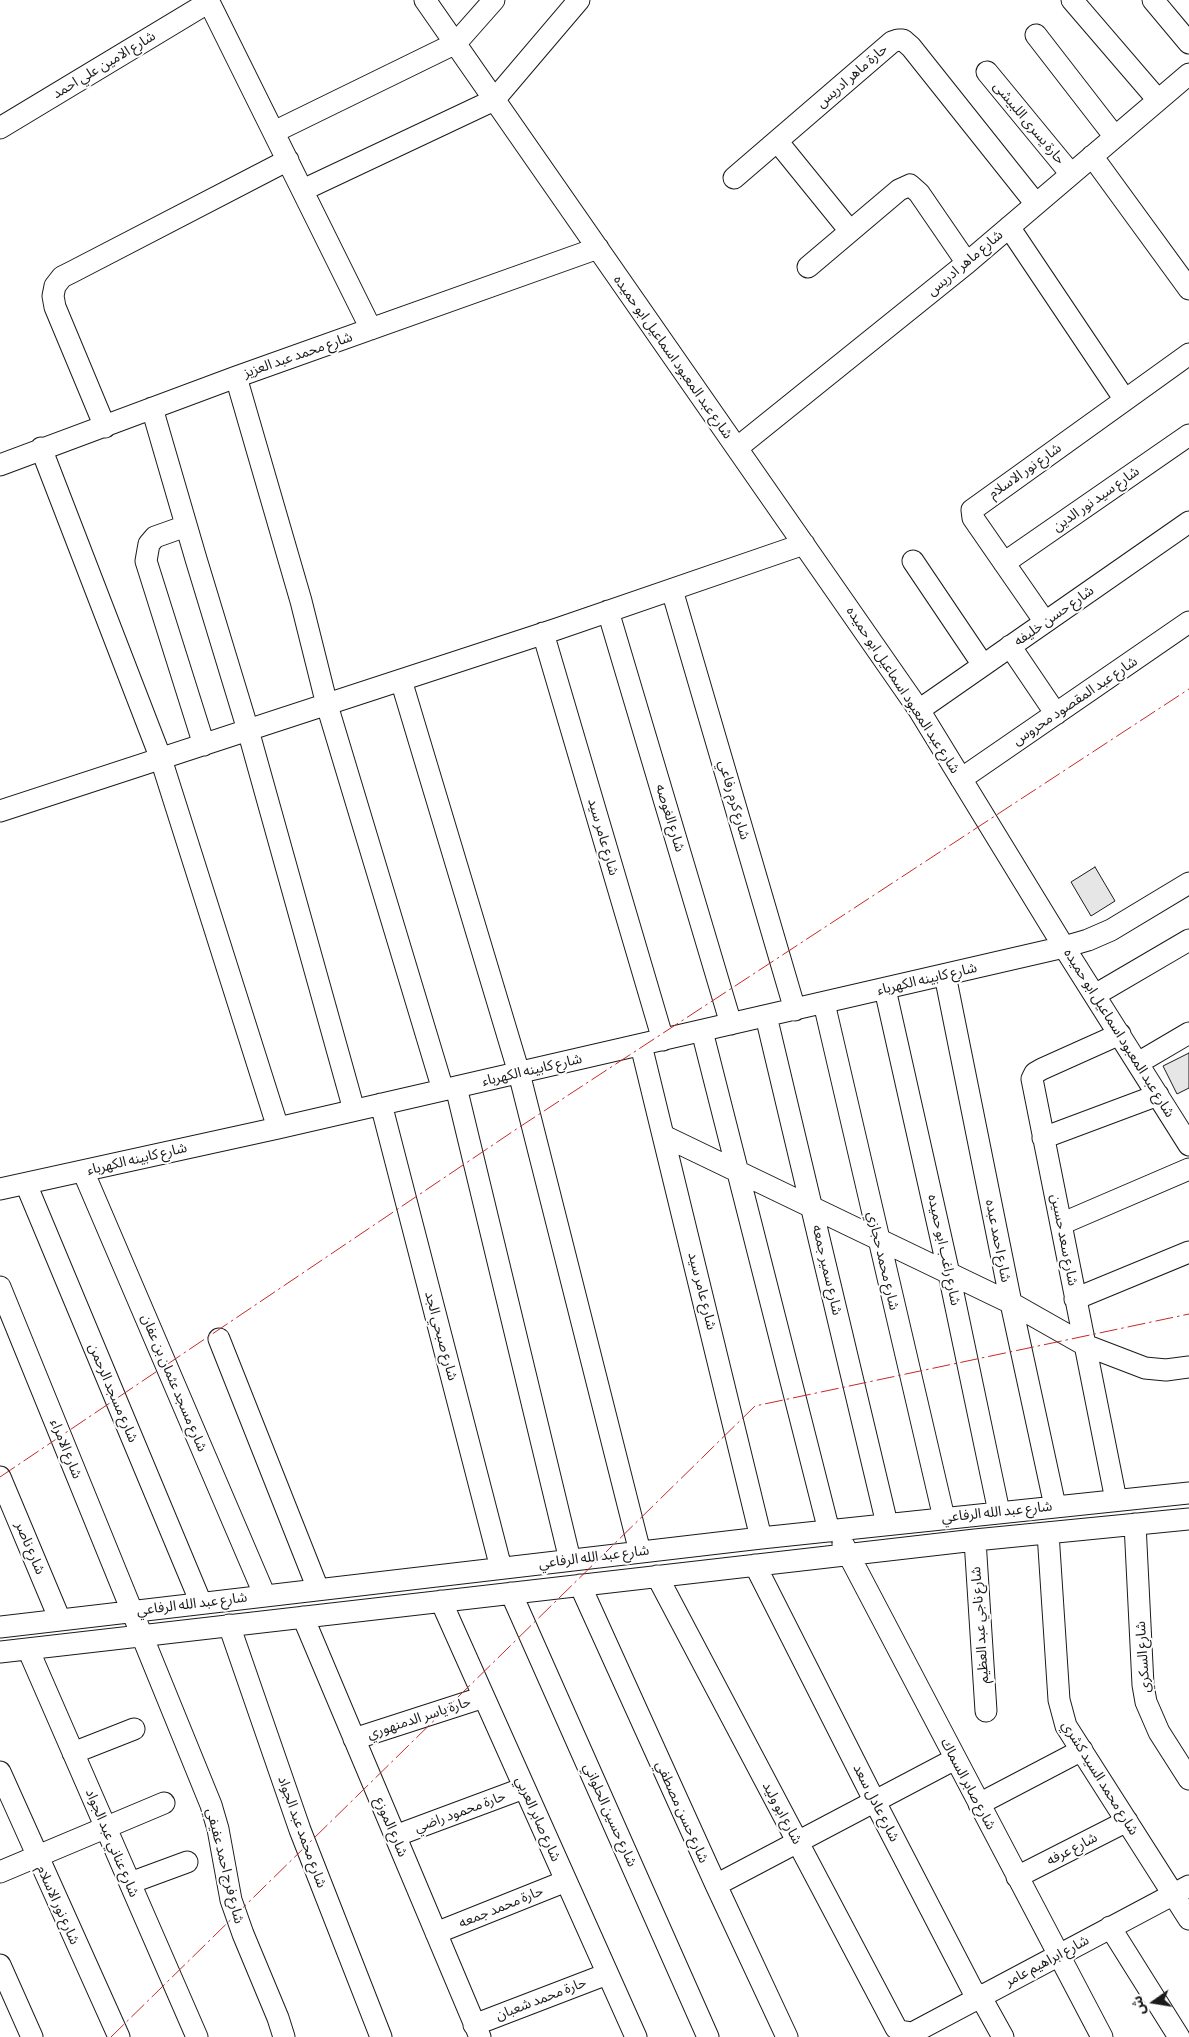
<!DOCTYPE html>
<html>
<head>
<meta charset="utf-8">
<style>
  body { margin:0 }
  #map { position:relative; width:1189px; height:2037px; overflow:hidden; background:#fff; font-family:"Alegreya Sans","Noto Sans Arabic",sans-serif }
  canvas { display:block }
  .north { position:absolute; left:1129px; top:1977px; width:50px; height:50px; -webkit-text-stroke:4px #fff; paint-order:stroke; rotate:257deg; font-size:14px; font-weight:700; line-height:20px; text-align:center; color:#1a1a1a }
  .north::after { content:''; display:block; margin:auto; width:18px; height:22px; background:#1a1a1a; clip-path:polygon(50% 0,100% 100%,50% 72%,0 100%) }
</style>
</head>
<body>
<div id="map">
<canvas width="1189" height="2037"></canvas>
<div class="north">ش</div>
</div>
<script>
const ctx = document.querySelector('canvas').getContext('2d');
ctx.lineJoin = 'round';
function fill(path, color) {
  ctx.fillStyle = color;
  ctx.fill(path, 'evenodd');
}
function poly(rows) {
  const path = new Path2D();
  for (const r of rows) {
    path.moveTo(r[0], r[1]);
    for (let i = 2; i < r.length; i += 2) path.lineTo(r[i], r[i + 1]);
  }
  return path;
}
function trace(path, color, width, dash) {
  ctx.strokeStyle = color;
  ctx.lineWidth = width;
  ctx.lineCap = dash ? 'butt' : 'round';
  ctx.setLineDash(dash || []);
  ctx.stroke(path);
}
function drawText(font, color, halo, rows, align = 'center') {
  ctx.font = font + ' "Alegreya Sans","Noto Sans Arabic",sans-serif';
  ctx.lineWidth = 4;
  ctx.setLineDash([]);
  ctx.textBaseline = 'middle';
  ctx.strokeStyle = halo;
  ctx.fillStyle = color;
  for (const [text, x, y, turn = 0] of rows) {
    ctx.save();
    ctx.translate(x, y);
    ctx.rotate((+turn || 0) * Math.PI / 180);
    ctx.textAlign = isNaN(turn) ? turn : align;
    if (halo) ctx.strokeText(text, 0, 0);
    ctx.fillText(text, 0, 0);
    ctx.restore();
  }
}
const building = poly([
  [1095,867,1115,901,1091,916,1071,882,1095,867],
  [1189,1053,1189,1088,1177,1094,1163,1066,1189,1053]
]);
fill(building, '#e6e6e6');
trace(building, '#1a1a1a', 1);
const minor = poly([
  [208,0,371,329],
  [425,0,919,710,1064,947,1189,1145],
  [1072,0,1158,100],
  [1153,0,1189,43],
  [1036,35,1115,137],
  [987,72,1071,174],
  [0,128,209,2],
  [274,132,456,43,494,0],
  [777,141,850,231],
  [1092,156,1189,289],
  [734,178,892,42,898,40,903,40,911,47,1036,204],
  [303,190,494,100,579,0],
  [1009,227,1125,400],
  [808,267,899,190,910,185,919,193,967,263],
  [236,377,301,601,327,705,443,1090],
  [152,408,196,559,248,730,354,1110],
  [105,427,55,307,53,296,55,286,62,277,72,272,288,160],
  [41,448,161,759,278,1128],
  [737,448,967,263,1189,74],
  [0,465,236,377,598,248],
  [186,526,155,537,149,544,146,561,204,745],
  [913,561,983,665],
  [1004,563,1189,435],
  [672,590,795,1010],
  [608,611,731,1024],
  [1045,622,973,518,972,510,1189,354],
  [543,633,663,1040],
  [1010,646,1056,714],
  [401,680,519,1073,640,1552],
  [919,710,1189,522],
  [961,779,1189,622],
  [0,811,557,629,804,544],
  [945,975,1011,1303,1055,1506],
  [885,989,949,1274,999,1512],
  [1095,995,1189,940],
  [824,1003,944,1518],
  [766,1016,887,1524],
  [702,1031,829,1531],
  [641,1045,761,1538],
  [1138,1063,1189,1033],
  [456,1087,570,1560],
  [381,1104,501,1568],
  [664,1136,1011,1303,1085,1345,1145,1368,1166,1370,1189,1367],
  [1043,1138,1158,1095],
  [83,1171,265,1596],
  [26,1184,201,1603],
  [0,1189,278,1128,1064,947,1088,940,1111,930,1189,883],
  [1061,1224,1189,1169],
  [0,1287,211,1805,218,1829,231,1900,243,1934,278,2018,284,2037],
  [1075,1299,1189,1252],
  [219,1339,318,1589],
  [0,1477,60,1620],
  [1116,1500,1032,1079,1035,1073,1042,1069,1120,1034],
  [1135,1524,1143,1685,1146,1702,1159,1732,1189,1779],
  [1048,1533,1059,1700,1066,1726,1189,1919],
  [975,1540,986,1711],
  [843,1544,1102,2037],
  [755,1565,875,1802,972,1989,983,2001,1003,2037],
  [657,1576,896,2028,900,2031,912,2033,916,2037],
  [580,1585,716,1885,787,2037],
  [511,1593,708,2037],
  [441,1601,636,2037],
  [303,1617,480,2037],
  [229,1625,300,1830,381,2037],
  [0,1627,761,1538,1189,1493],
  [28,1649,197,2037],
  [0,1652,975,1540,1189,1519],
  [354,1739,484,1697],
  [73,1753,134,1729],
  [0,1772,119,2037],
  [979,1804,1082,1750],
  [395,1836,524,1788],
  [0,1872,164,1803],
  [1017,1877,1127,1821],
  [130,1883,187,1862],
  [716,1885,955,1759],
  [1110,1927,1179,2037],
  [436,1933,566,1881],
  [0,1965,32,2037],
  [474,2025,607,1974],
  [905,2037,1189,1886]
]);
trace(minor, '#1a1a1a', 23);
trace(minor, '#fff', 21);
trace(poly([
  [0,1477,518,1128,1189,689],
  [111,2037,755,1406,1189,1314]
]), '#c62828', 1, [18, 4, 2.5, 4]);
drawText('14px', '#1a1a1a', '#fff', [
  ["شارع الامين علي احمد",104,65,-31],
  ["حارة ماهر ادريس",852,76,-41],
  ["حارة يسرى اللبيشى",1029,123,50],
  ["شارع ماهر ادريس",965,263,-40],
  ["شارع محمد عبد العزيز",298,355,-19],
  ["شارع عبد المعبود اسماعيل ابو حميده",673,357,55],
  ["شارع نور الاسلام",1025,471,-35],
  ["شارع سيد نور الدين",1096,499,-35],
  ["شارع حسن خليفه",1054,616,-35],
  ["شارع عبد المعبود اسماعيل ابو حميده",903,690,57],
  ["شارع عبد المقصود محروس",1075,701,-34],
  ["شارع كرم رفاعي",734,800,74],
  ["شارع الغوصه",670,818,73],
  ["شارع عامر سيد",603,837,74],
  ["شارع كابينه الكهرباء",927,979,-13],
  ["شارع عبد المعبود اسماعيل ابو حميده",1119,1033,58],
  ["شارع كابينه الكهرباء",532,1070,-13],
  ["شارع كابينه الكهرباء",137,1159,-13],
  ["شارع سعد حسين",1064,1240,79],
  ["شارع احمد عبده",998,1241,79],
  ["شارع راغب ابو حميده",944,1250,78],
  ["شارع محمد حجازي",883,1261,77],
  ["شارع سمير جمعه",827,1270,77],
  ["شارع عامر سيد",702,1291,76],
  ["شارع صبحي الجد",441,1336,75],
  ["شارع مسجد عثمان بن عفان",174,1383,67],
  ["شارع مسجد الرحمن",113,1393,67],
  ["شارع الامراء",66,1449,68],
  ["شارع عبد الله الرفاعي",997,1512,-6],
  ["شارع ناصر",30,1548,67],
  ["شارع عبد الله الرفاعي",594,1557,-7],
  ["شارع عبد الله الرفاعي",192,1604,-7],
  ["شارع ناجي عبد العظيم",980,1625,-94],
  ["شارع السكري",1143,1657,-94],
  ["حارة ياسر الدمنهوري",419,1718,-18],
  ["شارع محمد السيد كشري",1100,1778,58],
  ["شارع صابر السماك",968,1784,62],
  ["شارع عادل سعد",876,1803,63],
  ["حارة محمود راضي",460,1812,-20],
  ["شارع حسن مصطفي",682,1812,66],
  ["شارع ابو وليد",782,1813,62],
  ["شارع حسين الحلواني",610,1815,66],
  ["شارع صابر العربي",538,1819,66],
  ["شارع الموزع",391,1827,67],
  ["شارع محمد عبد الجواد",302,1832,70],
  ["شارع عناني عبد الجواد",112,1843,67],
  ["شارع عرفه",1072,1849,-27],
  ["شارع فرج احمد عفيفي",225,1866,76],
  ["شارع نور الاسلام",58,1905,66],
  ["حارة محمد جمعه",501,1907,-22],
  ["شارع ابراهيم عامر",1047,1961,-28],
  ["حارة محمد شعبان",541,1999,-21]
]);
</script>
</body>
</html>
